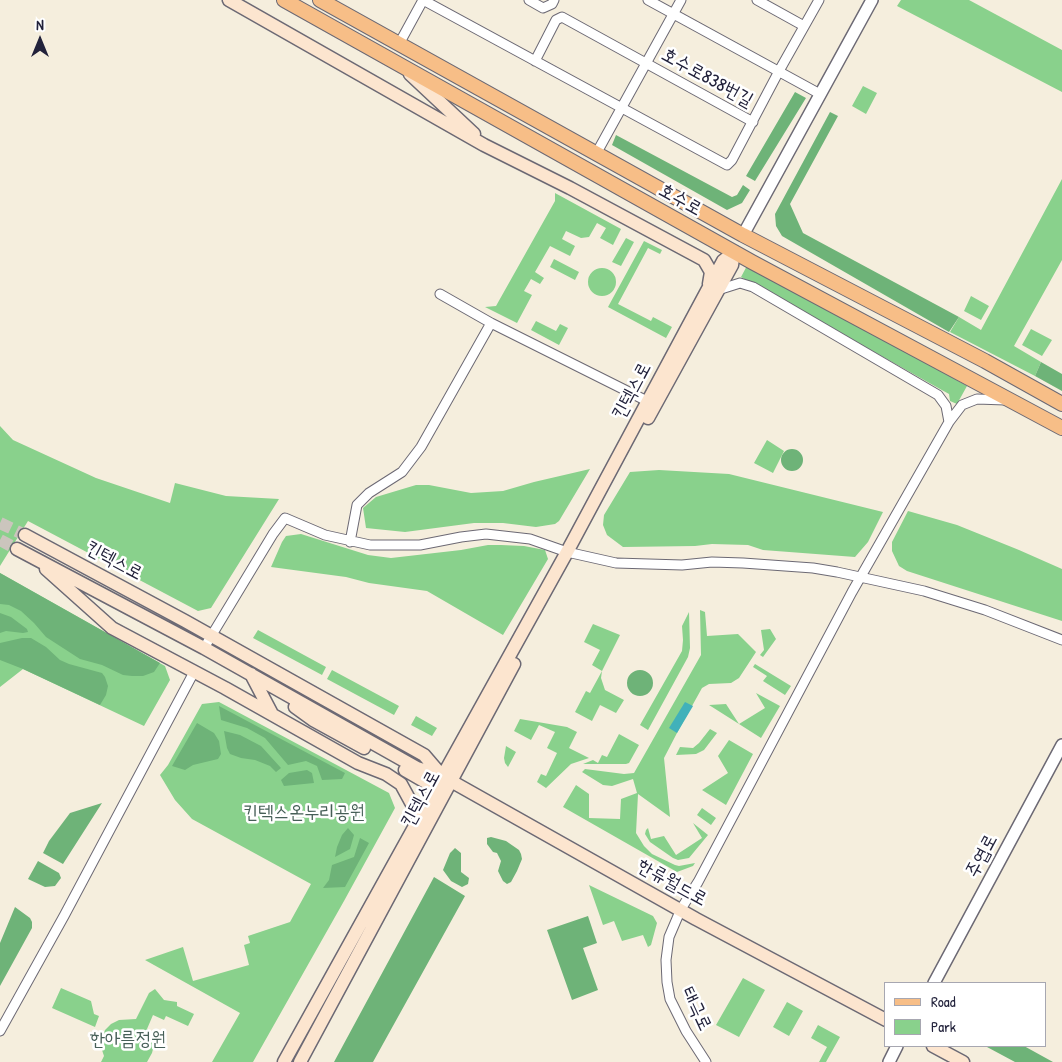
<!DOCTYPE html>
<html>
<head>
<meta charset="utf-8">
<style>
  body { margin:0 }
  #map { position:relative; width:1062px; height:1062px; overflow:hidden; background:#f5eedd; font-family:"Patrick Hand",sans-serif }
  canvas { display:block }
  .legend { position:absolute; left:884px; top:982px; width:162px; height:65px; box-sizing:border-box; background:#fff; border:1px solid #a7a7b1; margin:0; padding:6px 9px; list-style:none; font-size:15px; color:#22223b }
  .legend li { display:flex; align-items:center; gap:10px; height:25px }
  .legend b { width:25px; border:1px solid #a7a7b1 }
  .north { position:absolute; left:15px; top:15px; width:50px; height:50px; -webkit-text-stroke:4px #fff; paint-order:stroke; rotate:0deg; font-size:14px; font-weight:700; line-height:20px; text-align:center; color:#22223b }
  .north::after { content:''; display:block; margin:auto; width:18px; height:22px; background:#22223b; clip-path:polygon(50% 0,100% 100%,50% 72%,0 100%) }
</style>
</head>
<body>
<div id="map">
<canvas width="1062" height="1062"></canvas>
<ul class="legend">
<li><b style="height:6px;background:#f7be87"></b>Road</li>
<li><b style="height:14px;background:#89d18c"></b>Park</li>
</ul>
<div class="north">N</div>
</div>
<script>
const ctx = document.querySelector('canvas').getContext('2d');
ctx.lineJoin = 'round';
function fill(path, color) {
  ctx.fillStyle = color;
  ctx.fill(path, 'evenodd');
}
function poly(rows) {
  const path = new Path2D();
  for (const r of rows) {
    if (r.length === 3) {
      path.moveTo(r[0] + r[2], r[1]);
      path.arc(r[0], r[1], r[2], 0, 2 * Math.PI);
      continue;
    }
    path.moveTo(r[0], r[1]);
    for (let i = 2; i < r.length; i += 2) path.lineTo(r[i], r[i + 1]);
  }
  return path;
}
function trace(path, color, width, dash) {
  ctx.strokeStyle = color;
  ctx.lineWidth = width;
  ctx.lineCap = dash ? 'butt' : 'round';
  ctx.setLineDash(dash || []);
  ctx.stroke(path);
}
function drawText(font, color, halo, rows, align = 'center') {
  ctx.font = font + ' "Patrick Hand","Poor Story",sans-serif';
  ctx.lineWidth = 5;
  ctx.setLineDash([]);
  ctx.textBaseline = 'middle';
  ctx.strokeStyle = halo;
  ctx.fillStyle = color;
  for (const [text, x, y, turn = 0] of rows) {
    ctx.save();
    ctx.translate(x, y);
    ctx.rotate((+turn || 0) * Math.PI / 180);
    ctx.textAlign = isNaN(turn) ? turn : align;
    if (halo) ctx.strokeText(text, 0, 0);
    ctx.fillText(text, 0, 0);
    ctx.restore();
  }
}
fill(poly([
  [901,0,969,0,1062,50,1062,92,897,6],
  [863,86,877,93,866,114,852,106],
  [1062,179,1062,260,1014,346,1041,362,1035,376,950,332,959,317,981,330],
  [555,193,621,229,613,245,600,238,606,228,597,223,589,237,581,238,566,231,562,239,575,246,570,256,550,246,535,272,544,278,540,284,531,279,524,291,532,295,517,323,485,307,496,306,555,201],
  [626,238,634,242,621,266,612,262],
  [644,241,662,250,660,254,648,248,618,304,651,321,653,317,672,327,666,338,608,307],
  [554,259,579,272,575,280,550,267],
  [749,262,967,386,957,404,950,401,949,394,940,389,741,277],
  [602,282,14],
  [971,296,989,306,981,320,964,311],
  [536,321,556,331,560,324,568,328,559,345,531,330],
  [1031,329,1052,340,1042,356,1022,345],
  [0,426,13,440,96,478,170,503,175,483,226,496,279,499,211,608,198,611,28,521,0,566],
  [767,440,784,451,773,473,754,463],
  [590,469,559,521,555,524,536,527,503,523,474,523,405,532,366,528,363,508,376,497,416,485,429,485,471,493,503,491,534,482],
  [659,470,729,474,883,512,868,542,855,557,763,550,748,545,712,544,695,546,623,547,607,535,603,525,604,515,630,472],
  [908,511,957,525,1019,550,1062,569,1062,621,907,571,899,566,892,551,892,542],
  [301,534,368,555,391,558,461,550,488,545,501,545,524,546,545,550,548,559,503,635,427,591,369,583,346,577,271,567,282,542,286,536],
  [0,573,165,666,170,680,144,726,23,669,0,687],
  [700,610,705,612,707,636,738,634,756,652,739,678,731,683,709,684,702,688,677,733,664,758,670,817,638,794,636,833,644,846,652,854,675,865,679,866,695,863,693,866,677,872,563,807,576,785,589,794,589,818,620,819,621,799,637,793,633,779,612,786,603,785,582,772,585,769,624,774,634,773,701,655],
  [689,612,690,648,688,657,648,730,640,725,682,651,683,640,682,626],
  [593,624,620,635,602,671,601,678,605,690,624,700,616,713,600,705,592,721,575,712,586,691,590,693,602,671,592,665,600,650,584,642],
  [770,629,776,639,763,657,760,655,764,650,761,630],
  [258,630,326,667,322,675,253,638],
  [755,664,791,686,785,695,763,681,767,676,753,667],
  [332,670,399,706,394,715,327,679],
  [756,693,780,706,761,738,739,724,709,705,726,704,739,724,765,708],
  [219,702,389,793,395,808,344,901,253,1062,212,1062,240,1013,145,960,183,947,193,981,249,965,244,945,250,943,248,936,290,922,311,884,192,819,175,800,160,775,168,765,202,704],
  [416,716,437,728,432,736,411,725],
  [520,719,567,727,577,732,569,748,589,758,571,764,546,788,537,782,541,774,546,776,557,753,547,748,555,732,539,725,531,740,514,731],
  [710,729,717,733,704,750,696,754,676,755,680,747,693,748,699,743],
  [619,734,639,745,629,763,626,764,583,764,593,760,598,763,602,755,607,757],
  [729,740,753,754,726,805,702,790,728,773,718,756],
  [506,746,516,752,508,767,505,763,504,758],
  [702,808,716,818,711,825,697,815],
  [693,823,708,835,689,858,678,860,673,858,650,842,645,834,646,830,648,828,651,839,664,836,676,855,702,838],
  [589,885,653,916,657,923,651,945,648,947,643,935,622,941,614,921,603,925],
  [743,978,765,990,739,1037,716,1025],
  [61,988,91,1001,94,1014,99,1016,95,1027,52,1008],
  [155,989,164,1000,177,1002,177,1006,194,1014,188,1026,166,1016,164,1020,153,1015,147,1029,151,1032,154,1045,152,1053,147,1062,101,1062,104,1056,101,1047,102,1039,105,1030,111,1024,119,1020,136,1019,149,993],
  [787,1002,803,1011,789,1036,773,1027],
  [818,1025,840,1037,826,1062,819,1062,827,1047,811,1038]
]), '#89d18c');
fill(poly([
  [795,92,806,98,755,181,746,176],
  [830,112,838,116,790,204,803,233,959,317,949,332,782,236,776,226,775,214],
  [616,135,732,197,737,195,743,185,750,190,742,203,727,210,612,145],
  [1041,362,1062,374,1062,391,1035,376],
  [792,460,11],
  [0,573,160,663,154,672,143,676,132,676,123,675,102,665,80,659,46,637,34,623,21,611,9,605,0,604],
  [0,613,11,617,27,629,28,632,23,633,6,631,0,633],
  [22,638,31,638,46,647,60,660,69,664,102,673,105,677,108,686,106,695,100,705,23,669,0,660,0,643],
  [640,683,13],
  [219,706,345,773,342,779,322,780,317,766,306,761,288,765,265,738,247,728,221,720],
  [197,723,214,733,219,741,221,754,218,759,193,765,185,770,172,766],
  [224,731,240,735,261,746,281,768,276,772,270,766,255,760,241,758,230,754,227,748],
  [307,770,312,773,314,783,284,786,281,780,289,773],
  [102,803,63,864,43,853,49,841,70,813],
  [348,828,354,835,350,849,335,857,337,847,342,835],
  [491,837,506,841,519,850,521,854,522,859,517,871,511,882,507,884,503,881,498,871,501,861,497,853,493,852,487,844,487,838],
  [360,838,369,843,345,887,323,888,329,880,332,865,354,857],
  [455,848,461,853,461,872,469,878,468,884,462,887,451,881,443,870,450,853],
  [38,861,59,873,61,878,55,886,45,887,28,879],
  [434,877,465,896,373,1062,334,1062],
  [15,907,30,918,32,922,32,928,0,986,0,943],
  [588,916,597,943,583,948,598,990,572,1000,547,930],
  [988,1046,1024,1046,1053,1062,1015,1062,987,1047]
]), '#6eb378');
fill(poly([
  [685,702,693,706,677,733,669,728]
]), '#41b1ba');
trace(poly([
  [0,523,25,535],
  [0,540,17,549]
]), '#cbc5bd', 12, [12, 6]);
const minor = poly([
  [423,0,727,165,732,160,779,71,819,0],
  [529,0,543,8,552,4,554,0],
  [648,0,820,94],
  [757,0,804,26],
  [399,44,423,0],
  [535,61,556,20,562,17,753,122],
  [596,154,681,0],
  [718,290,740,283,753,287,938,395,946,406,949,422],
  [440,294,491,323],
  [350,542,357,505,369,493,402,472,421,447,491,323,647,401],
  [204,648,273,534,285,518,325,535,370,545,420,545,461,537,486,534,530,539,567,552,616,563,682,565,712,562,743,563,813,568,837,572,924,591,985,610,1062,640],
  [0,1031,64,916,194,672],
  [706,1062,686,1031,670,999,667,982,666,960,669,937,681,909,698,882,852,592,949,422,962,405,977,399,1005,400]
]);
const tertiary = poly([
  [743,235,872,0],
  [934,983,1062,745],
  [889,1062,897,1046]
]);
const secondary = poly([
  [229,0,484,145,570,188,704,260,711,272,709,284],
  [410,74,474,134],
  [648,418,732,265,734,252],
  [25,535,185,621,424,755,442,776],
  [17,549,204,648,417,768,442,776,696,919,886,1020],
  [46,569,112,628,225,688,358,763,386,774,401,784,419,817],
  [251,674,272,714],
  [295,707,313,720,364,748],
  [405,770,436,788],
  [933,1046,963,1062],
  [284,1062,567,552,709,287,723,261,734,252],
  [300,1062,514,664]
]);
const primary = poly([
  [284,0,752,262,1062,428],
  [320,0,743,235,985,361,1062,404]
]);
trace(minor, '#6c6974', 11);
trace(tertiary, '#6c6974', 14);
trace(secondary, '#6c6974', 15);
trace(primary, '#6c6974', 16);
trace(minor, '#fff', 9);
trace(tertiary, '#fff', 11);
trace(secondary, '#fce5cf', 12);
trace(primary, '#f7be87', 14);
drawText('19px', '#22223b', '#fff', [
  ["호수로838번길",707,78,29],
  ["호수로",680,200,29],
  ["킨텍스로",632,391,-62],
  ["킨텍스로",114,561,28],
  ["킨텍스로",421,799,-62],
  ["주엽로",982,856,-62],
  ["한류월드로",672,883,29],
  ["태극로",696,1009,65]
]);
drawText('19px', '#465f57', '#fff', [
  ["킨텍스온누리공원",304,813],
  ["한아름정원",128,1040]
]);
</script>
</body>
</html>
